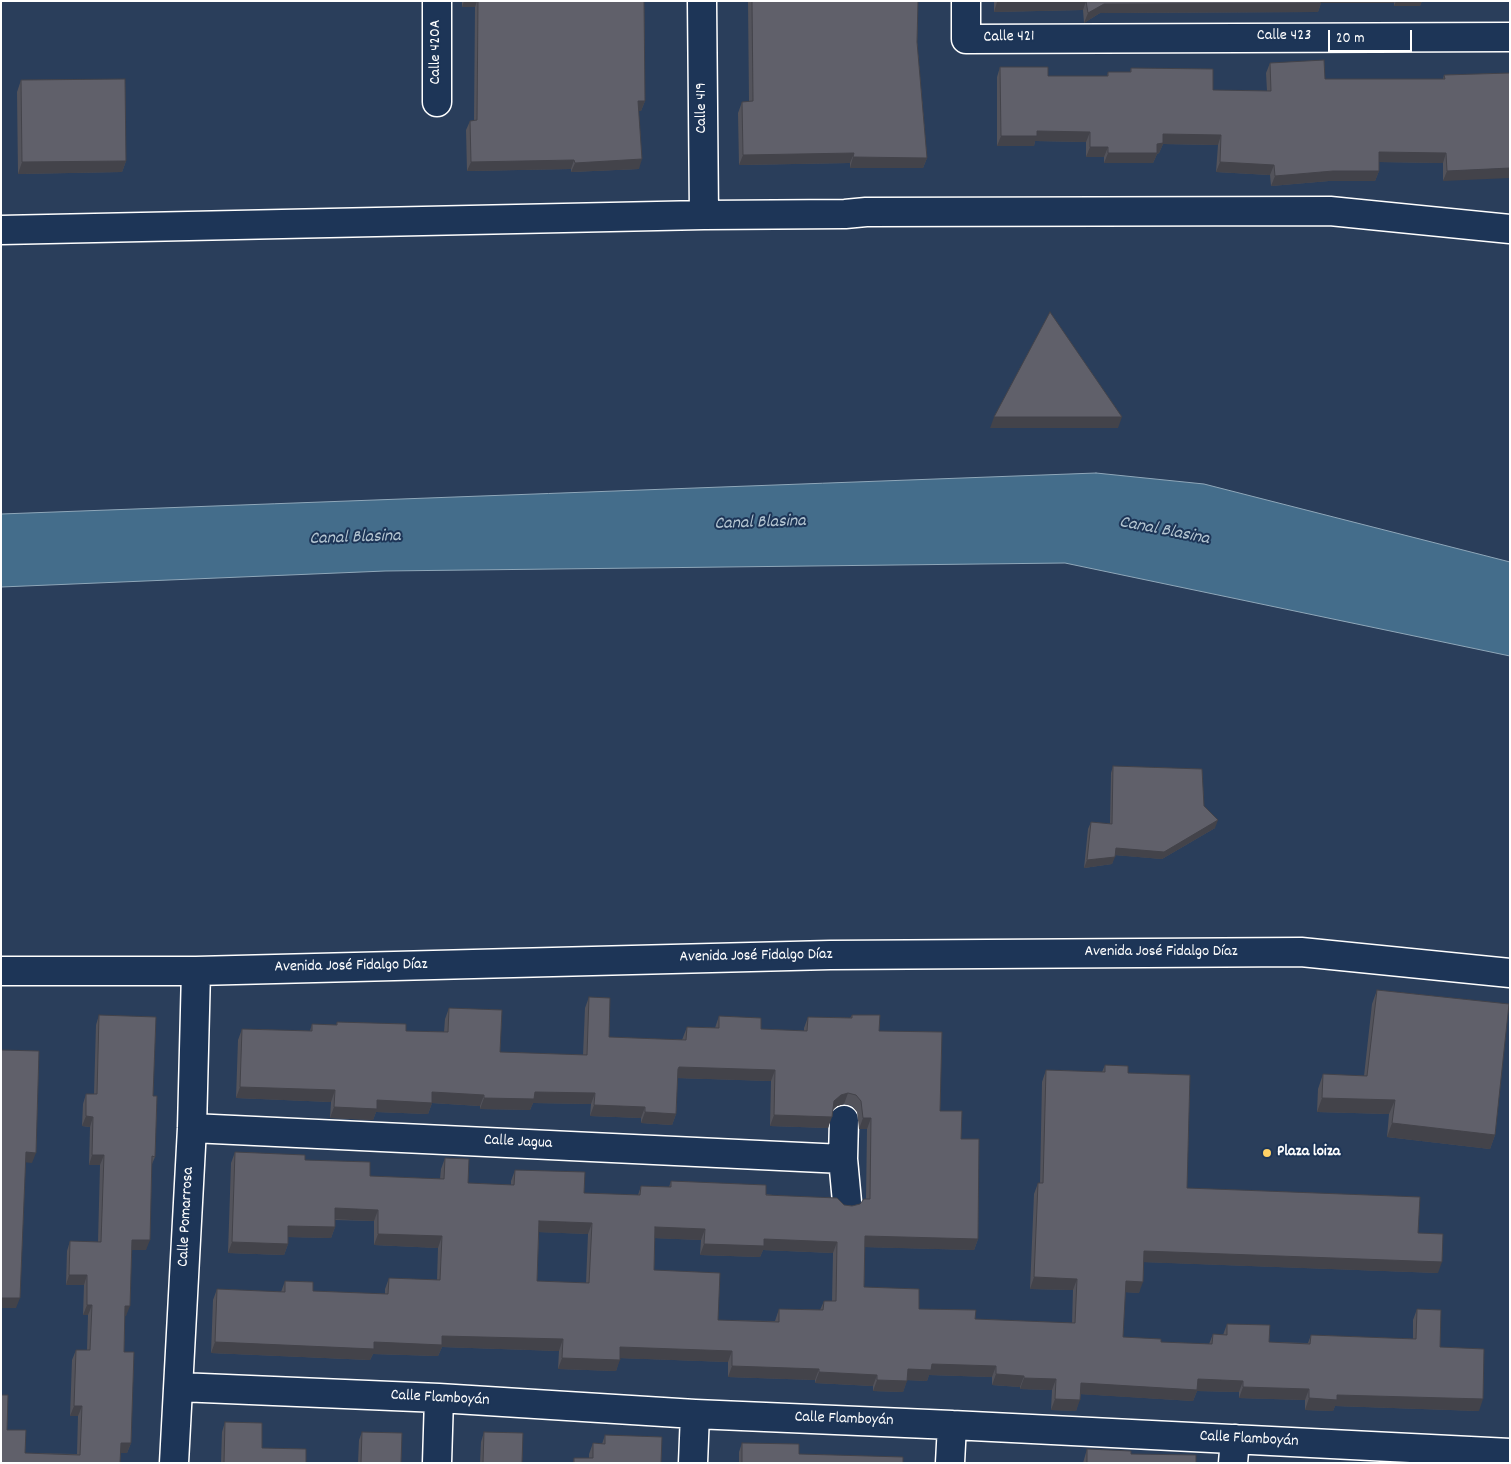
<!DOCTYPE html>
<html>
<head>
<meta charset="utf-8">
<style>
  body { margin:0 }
  #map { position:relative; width:1511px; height:1464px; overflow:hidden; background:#2a3e5b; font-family:Dekko,sans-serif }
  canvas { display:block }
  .frame { position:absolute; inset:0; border:2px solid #fff; pointer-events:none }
  .scale { position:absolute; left:1328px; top:30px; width:84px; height:22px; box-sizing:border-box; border:2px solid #fff; border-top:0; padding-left:6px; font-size:15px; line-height:18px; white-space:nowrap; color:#fff; -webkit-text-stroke:4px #1d3557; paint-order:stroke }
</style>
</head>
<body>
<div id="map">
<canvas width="1511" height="1464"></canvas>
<div class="frame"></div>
<div class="scale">20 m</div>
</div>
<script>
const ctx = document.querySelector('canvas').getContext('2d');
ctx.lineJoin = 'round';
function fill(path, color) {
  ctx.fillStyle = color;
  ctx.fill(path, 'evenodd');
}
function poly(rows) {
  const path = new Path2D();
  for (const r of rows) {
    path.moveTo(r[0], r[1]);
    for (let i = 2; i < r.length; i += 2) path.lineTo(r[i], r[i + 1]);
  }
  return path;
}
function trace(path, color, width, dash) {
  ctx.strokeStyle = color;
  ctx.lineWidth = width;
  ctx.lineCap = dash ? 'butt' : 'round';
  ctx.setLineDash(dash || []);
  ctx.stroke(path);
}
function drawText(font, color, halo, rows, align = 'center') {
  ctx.font = font + ' Dekko,sans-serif';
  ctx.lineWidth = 4;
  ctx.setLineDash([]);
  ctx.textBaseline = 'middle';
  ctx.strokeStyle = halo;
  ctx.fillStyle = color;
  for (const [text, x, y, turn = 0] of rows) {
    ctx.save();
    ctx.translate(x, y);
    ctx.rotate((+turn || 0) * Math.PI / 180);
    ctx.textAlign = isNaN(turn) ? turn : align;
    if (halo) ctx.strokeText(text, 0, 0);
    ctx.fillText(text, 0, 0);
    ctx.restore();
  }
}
const water = poly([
  [1096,473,1204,484,1510,562,1510,656,1065,563,385,571,1,587,1,514,1096,473]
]);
fill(water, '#446d8b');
trace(water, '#8fa7b9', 1);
const minor = poly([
  [702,1,704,215],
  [966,1,966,39,1510,37],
  [437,102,437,1],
  [1,230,704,215,845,214,866,212,1330,211,1510,229],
  [1,971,196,971,830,955,1301,952,1510,973],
  [844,1120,843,1159,847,1202],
  [192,1128,843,1159],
  [179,1387,439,1398,695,1414,952,1425,1510,1453],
  [174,1463,192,1128,196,971],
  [437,1463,439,1398],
  [693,1463,695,1414],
  [950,1463,952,1425],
  [1233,1463,1235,1439]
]);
trace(minor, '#fff', 31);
trace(minor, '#1d3557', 28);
fill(poly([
  [462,1,644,1,645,101,641,111,639,111,639,169,571,172,571,169,467,171,466,130,470,121,474,121,475,7,462,7],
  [748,1,918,1,917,42,927,158,923,168,850,168,850,163,739,165,738,113,742,102,749,102],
  [994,1,1422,1,1420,6,1394,6,1394,3,1321,3,1318,12,1100,13,1084,23,1083,10,994,12],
  [1270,63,1325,79,1443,79,1444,75,1510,73,1443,181,1443,163,1379,162,1379,171,1375,181,1329,181,1271,186,1270,175,1216,172,1218,145,1163,144,1159,153,1157,154,1153,163,1104,163,1104,157,1086,157,1086,142,1035,141,1034,146,997,146,997,77,1000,67,1048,76,1107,76,1108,72,1130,72,1131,68,1213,90,1267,91,1266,73],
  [21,80,126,161,122,172,18,174,17,92],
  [1113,766,1204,806,1215,828,1162,859,1115,855,1112,864,1084,868,1088,829,1091,822,1110,824,1111,773],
  [1377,990,1495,1135,1490,1149,1387,1137,1389,1114,1317,1112,1318,1089,1323,1074,1364,1076,1372,1004],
  [589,997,609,1037,682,1040,687,1027,715,1028,719,1016,761,1029,804,1031,804,1028,808,1017,850,1018,852,1015,879,1031,961,1139,978,1239,974,1250,865,1247,864,1287,919,1309,975,1319,1072,1323,1073,1290,1030,1289,1034,1194,1038,1183,1040,1183,1042,1082,1046,1070,1102,1072,1105,1065,1128,1073,1187,1188,1418,1233,1438,1273,1144,1262,1139,1293,1125,1292,1123,1337,1161,1342,1209,1344,1213,1334,1223,1335,1227,1324,1269,1342,1308,1343,1311,1335,1413,1339,1413,1320,1417,1309,1479,1411,1335,1406,1333,1411,1305,1410,1305,1400,1239,1398,1239,1392,1197,1391,1193,1401,1081,1394,1076,1411,1051,1410,1052,1390,1020,1389,1020,1387,992,1385,992,1377,929,1375,927,1381,907,1380,903,1392,873,1391,873,1386,815,1383,815,1380,728,1377,728,1362,620,1358,616,1371,558,1369,559,1351,442,1347,438,1356,373,1354,370,1360,211,1353,213,1300,217,1289,281,1292,285,1281,313,1291,385,1294,385,1289,389,1278,437,1280,438,1248,374,1245,374,1221,335,1220,335,1227,331,1238,288,1237,288,1244,284,1255,228,1253,231,1163,235,1152,305,1160,370,1176,440,1179,441,1169,445,1158,468,1183,511,1185,511,1181,515,1170,584,1193,638,1195,641,1186,669,1187,671,1181,852,1206,860,1204,866,1199,867,1129,859,1129,857,1112,852,1106,844,1104,837,1106,833,1110,828,1128,770,1126,771,1081,677,1078,676,1114,672,1125,641,1123,641,1118,590,1116,591,1104,533,1103,530,1110,480,1109,480,1106,432,1103,428,1114,376,1112,373,1120,330,1118,331,1102,236,1098,238,1040,242,1029,310,1031,312,1024,336,1025,337,1022,406,1031,444,1032,445,1019,449,1008,500,1052,583,1055,585,1008],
  [539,1232,588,1234,586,1283,537,1281],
  [655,1238,701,1240,700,1255,760,1257,763,1250,833,1253,832,1301,824,1301,820,1310,779,1309,775,1321,718,1320,654,1270],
  [99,1015,153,1096,155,1157,152,1164,146,1250,132,1250,126,1316,125,1316,124,1352,131,1443,127,1453,120,1453,1,1463,7,1430,25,1453,77,1454,78,1416,70,1416,72,1360,76,1350,87,1350,88,1315,83,1315,84,1285,66,1285,67,1251,70,1241,98,1242,100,1165,89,1165,90,1127,82,1126,83,1104,86,1094,94,1094,96,1025],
  [225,1422,262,1448,306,1463,221,1463,222,1432],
  [362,1432,401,1463,358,1463,359,1440],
  [484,1432,522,1463,480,1463,481,1442],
  [605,1435,661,1463,573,1463,574,1458,589,1458,589,1454,593,1443,602,1444],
  [742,1443,799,1454,903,1463,739,1463,739,1452],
  [1087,1449,1131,1454,1196,1463,1083,1463]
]), '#53535b');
fill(poly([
  [464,1,477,1,475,7,462,7],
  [1086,1,1083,10,994,12,997,2],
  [1318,1,1395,1,1394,3,1321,3,1318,12,1100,13,1084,23,1088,13,1104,4],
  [1396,1,1422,1,1420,6,1394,6],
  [638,101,645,101,641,111,635,111],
  [1037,131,1090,132,1086,142,1035,141,1034,146,997,146,1001,136],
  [1163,134,1221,135,1218,145,1163,144,1159,153,1157,154,1153,163,1104,163,1108,153,1157,144],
  [1090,147,1108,147,1104,157,1086,157],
  [1379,152,1446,153,1443,163,1375,162],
  [854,153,850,163,739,165,743,155],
  [853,157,927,158,923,168,850,168],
  [642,159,639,169,571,172,575,163],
  [574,160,571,169,467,171,471,162],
  [126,161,122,172,18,174,22,162],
  [1220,162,1274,165,1270,175,1216,172],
  [1510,168,1510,178,1443,181,1447,171],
  [1333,171,1379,171,1375,181,1329,181,1271,186,1275,176],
  [994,417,1122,417,1118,428,990,428],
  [1218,820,1215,828,1162,859,1113,855,1116,848],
  [1115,857,1112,864,1084,868,1087,860],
  [679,1067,775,1070,771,1081,675,1078,673,1080],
  [240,1087,335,1090,331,1102,236,1098],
  [432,1092,484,1095,480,1106,432,1103,428,1114,376,1112,373,1120,330,1118,334,1107],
  [535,1092,595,1093,591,1104,533,1103,530,1110,480,1109,484,1098],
  [848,1093,844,1104,837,1106,830,1112,834,1101,841,1095],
  [1322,1098,1395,1100,1389,1114,1317,1112],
  [594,1105,645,1107,641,1118,590,1116],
  [645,1112,676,1114,672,1125,641,1123],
  [774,1115,832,1117,828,1128,770,1126],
  [86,1116,93,1117,90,1127,82,1126],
  [863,1118,871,1118,867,1129,859,1129],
  [1392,1123,1495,1135,1490,1149,1387,1137],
  [26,1152,36,1153,32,1163,23,1162],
  [92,1155,104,1155,100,1165,89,1165],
  [335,1208,378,1210,374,1221,331,1219],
  [539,1221,592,1223,588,1234,535,1232],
  [288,1226,335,1227,331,1238,284,1237],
  [655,1227,705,1229,701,1240,651,1238],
  [378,1234,442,1236,438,1248,374,1245],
  [865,1236,978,1239,974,1250,861,1247],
  [764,1239,837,1242,833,1253,763,1250,760,1257,700,1255,704,1244],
  [132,1240,150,1240,146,1250,128,1250],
  [232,1242,288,1244,284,1255,228,1253],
  [1144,1251,1442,1262,1438,1273,1140,1262],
  [69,1275,87,1275,84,1285,66,1285],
  [1034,1277,1077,1279,1073,1290,1030,1289],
  [1126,1281,1143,1282,1139,1293,1122,1292],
  [2,1298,20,1298,16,1308,1,1308],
  [87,1305,92,1305,88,1315,83,1315],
  [125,1306,130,1306,126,1316,121,1316],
  [442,1336,563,1339,559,1351,442,1347,438,1356,373,1354,370,1360,211,1353,215,1342,374,1342],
  [620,1347,732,1351,728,1362,616,1358],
  [562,1358,620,1360,616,1371,558,1369],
  [932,1364,996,1366,992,1377,929,1375,927,1381,904,1380,908,1369],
  [732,1366,819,1369,815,1380,728,1377],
  [819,1372,877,1375,873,1386,815,1383],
  [996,1374,1024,1376,1020,1387,992,1385],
  [1024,1378,1056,1379,1052,1390,1020,1389],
  [1198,1379,1243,1381,1239,1392,1197,1391,1193,1401,1077,1394,1081,1383],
  [877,1380,907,1381,903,1392,873,1391],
  [1243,1387,1309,1389,1305,1400,1239,1398],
  [1337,1395,1483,1399,1479,1411,1335,1406,1333,1411,1305,1410,1309,1398],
  [1055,1399,1080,1400,1076,1411,1051,1410],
  [74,1406,82,1406,78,1416,70,1416],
  [121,1443,131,1443,127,1453,117,1453]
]), '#43434a');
const building = poly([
  [478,1,644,1,645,101,638,101,642,159,575,163,574,160,471,162,470,121,477,120,478,1],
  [752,1,918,1,917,42,927,158,853,157,854,153,743,155,742,102,753,101,752,1],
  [997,1,1064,1,997,2,997,1],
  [1086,1,1321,1,1321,3,1104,4,1088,13,1086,1],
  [1324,60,1325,79,1445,79,1444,75,1510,73,1510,168,1447,171,1446,153,1379,152,1379,171,1333,171,1275,176,1274,165,1220,162,1221,135,1163,134,1163,143,1157,144,1157,153,1108,153,1108,147,1090,147,1090,132,1037,131,1037,136,1001,136,1000,67,1048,67,1048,76,1108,76,1108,72,1131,72,1131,68,1213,69,1213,90,1271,91,1270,63,1324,60],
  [125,79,126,161,22,162,21,80,125,79],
  [1050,312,1122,417,994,417,1050,312],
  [1113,766,1202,769,1204,806,1218,820,1164,852,1116,848,1115,857,1087,860,1091,822,1112,824,1113,766],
  [1377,990,1509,1004,1495,1135,1392,1123,1395,1100,1322,1098,1323,1074,1367,1076,1377,990],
  [589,997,610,998,609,1037,686,1040,687,1027,719,1028,719,1016,761,1018,761,1029,807,1031,808,1017,852,1018,852,1015,880,1015,879,1031,942,1032,940,1111,962,1111,961,1139,979,1139,978,1239,865,1236,864,1287,919,1289,919,1309,976,1310,975,1319,1075,1323,1077,1279,1034,1277,1038,1183,1043,1183,1046,1070,1105,1072,1105,1065,1128,1066,1128,1073,1190,1075,1187,1188,1420,1197,1418,1233,1443,1234,1442,1262,1144,1251,1143,1282,1126,1281,1123,1337,1161,1339,1161,1342,1212,1344,1213,1334,1227,1335,1227,1324,1270,1325,1269,1342,1310,1344,1311,1335,1416,1339,1417,1309,1441,1310,1440,1347,1484,1349,1483,1399,1337,1395,1337,1400,1309,1398,1309,1389,1243,1387,1243,1381,1198,1379,1197,1390,1081,1383,1080,1400,1055,1399,1056,1379,1024,1378,1024,1376,996,1374,996,1366,932,1364,931,1370,908,1369,907,1381,877,1380,877,1375,819,1372,819,1369,732,1366,732,1351,620,1347,620,1360,562,1358,563,1339,442,1336,442,1345,374,1342,374,1349,215,1342,217,1289,285,1292,285,1281,313,1282,313,1291,388,1294,389,1278,440,1280,442,1236,378,1234,378,1210,335,1208,335,1227,288,1226,288,1244,232,1242,235,1152,305,1155,305,1160,370,1162,370,1176,444,1179,445,1158,469,1159,468,1183,514,1185,515,1170,585,1172,584,1193,640,1195,641,1186,671,1187,671,1181,766,1185,766,1195,837,1198,844,1205,852,1206,860,1204,864,1199,870,1199,871,1118,863,1118,861,1101,856,1095,848,1093,841,1095,834,1101,832,1117,774,1115,775,1070,679,1067,678,1069,676,1114,645,1112,645,1107,594,1105,595,1093,535,1092,534,1099,484,1098,484,1095,432,1092,432,1103,377,1100,377,1109,334,1107,335,1090,240,1087,242,1029,312,1031,312,1024,337,1025,337,1022,406,1024,406,1031,448,1032,449,1008,502,1010,500,1052,587,1055,589,997],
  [539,1221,592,1223,589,1283,537,1281,539,1221],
  [655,1227,705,1229,704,1244,764,1246,764,1239,837,1242,836,1301,824,1301,823,1310,779,1309,779,1322,718,1320,720,1273,654,1270,655,1227],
  [99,1015,156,1017,153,1096,157,1096,155,1157,152,1156,150,1240,132,1240,130,1306,125,1306,124,1352,134,1352,131,1443,121,1443,120,1463,1,1463,1,1395,8,1395,7,1430,26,1430,25,1453,80,1455,82,1406,74,1406,76,1350,90,1350,92,1305,87,1305,87,1275,69,1275,70,1241,101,1242,104,1155,92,1155,93,1117,86,1116,86,1094,97,1094,99,1015],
  [1,1050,39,1051,36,1153,26,1152,20,1298,2,1298,1,1308,1,1050],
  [225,1422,262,1423,262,1448,306,1449,306,1463,224,1463,225,1422],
  [362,1432,402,1433,401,1463,361,1463,362,1432],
  [484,1432,523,1433,522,1463,483,1463,484,1432],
  [605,1435,662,1437,661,1463,574,1463,574,1458,593,1458,593,1443,605,1444,605,1435],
  [742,1443,799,1444,799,1454,903,1457,903,1463,742,1463,742,1443],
  [1087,1449,1131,1451,1131,1454,1196,1455,1196,1463,1087,1463,1087,1449]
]);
fill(building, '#60606a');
trace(building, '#43434a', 1);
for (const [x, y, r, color] of [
  [1267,1153,5,"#ffd166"]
]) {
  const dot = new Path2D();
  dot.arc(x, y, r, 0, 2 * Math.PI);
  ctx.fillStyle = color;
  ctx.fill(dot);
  trace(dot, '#1d3557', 2);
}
drawText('16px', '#fff', '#1d3557', [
  ["Calle 423",1284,37],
  ["Calle 421",1009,38,-1],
  ["Calle 420A",437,52,-90],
  ["Calle 419",703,108,-90],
  ["Avenida José Fidalgo Díaz",1161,953],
  ["Avenida José Fidalgo Díaz",756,957,-1],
  ["Avenida José Fidalgo Díaz",351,967,-1],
  ["Calle Jagua",518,1143,3],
  ["Calle Pomarrosa",187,1217,-87],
  ["Calle Flamboyán",440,1399,3],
  ["Calle Flamboyán",844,1420,2],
  ["Calle Flamboyán",1249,1440,3]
]);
drawText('bold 16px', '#fff', '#1d3557', [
  ["Plaza loiza",1277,1153]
], 'left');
drawText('italic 18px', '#b4c5d1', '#1d3557', [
  ["Canal Blasina",760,524,-2],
  ["Canal Blasina",1164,532,11],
  ["Canal Blasina",355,539,-2]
]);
</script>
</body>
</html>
